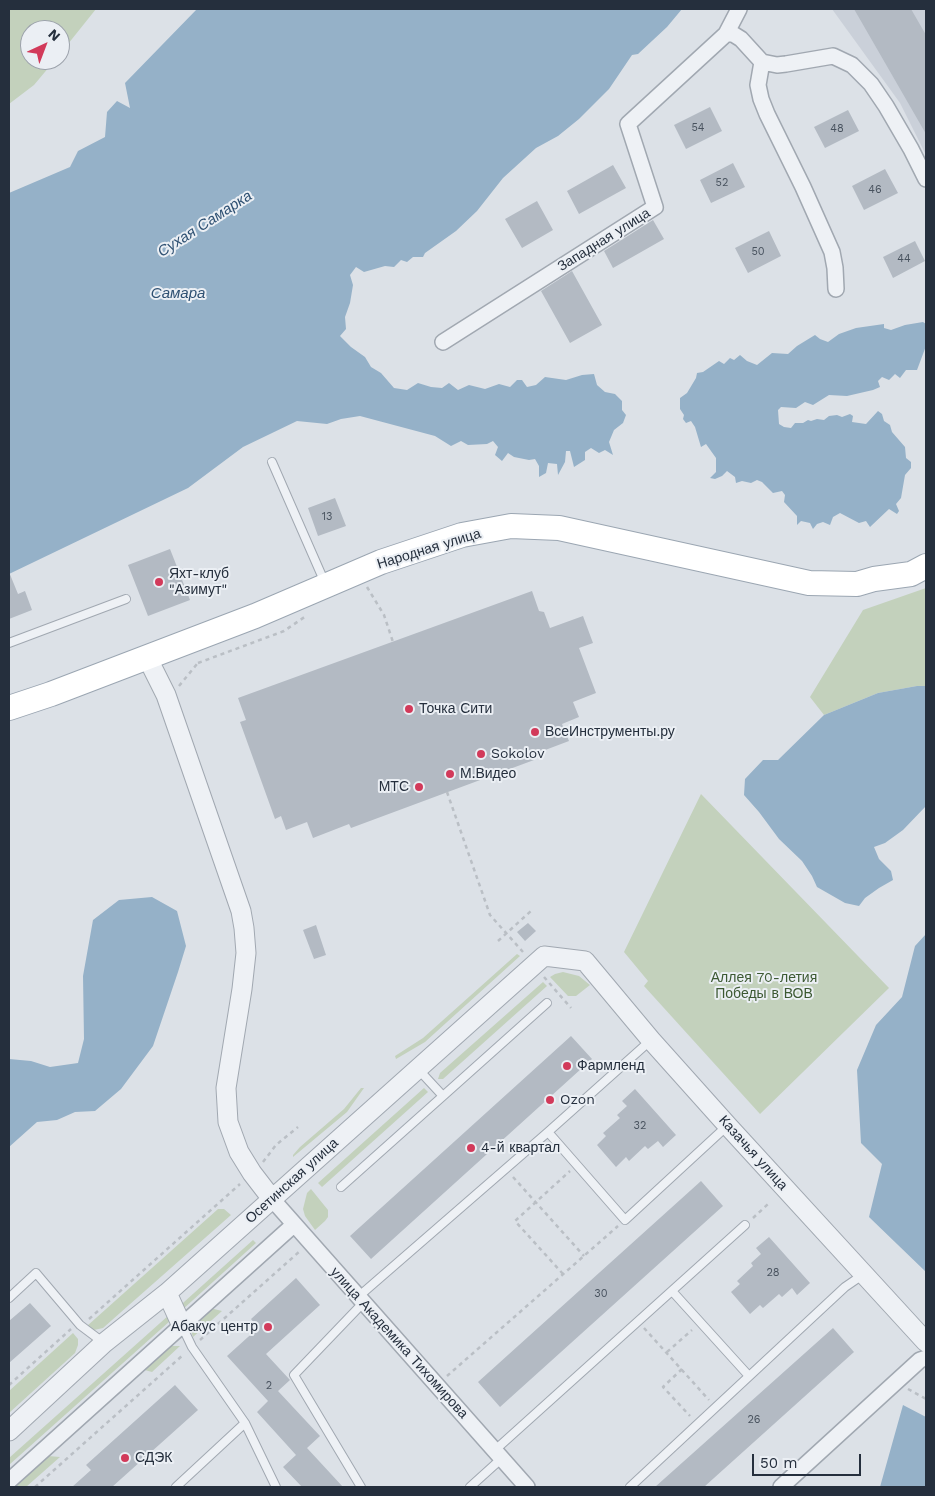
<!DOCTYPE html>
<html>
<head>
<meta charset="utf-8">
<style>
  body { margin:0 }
  #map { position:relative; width:935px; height:1496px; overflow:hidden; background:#dce1e7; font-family:"Work Sans",sans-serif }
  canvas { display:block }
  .frame { position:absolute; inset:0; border:10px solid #252f3d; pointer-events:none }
  .north { position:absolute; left:20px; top:20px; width:50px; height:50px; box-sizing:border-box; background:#ebeff4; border:1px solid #9ca2ab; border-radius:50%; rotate:43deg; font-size:14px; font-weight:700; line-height:20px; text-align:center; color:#252f3d }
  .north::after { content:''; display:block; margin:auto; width:18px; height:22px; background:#d23a5a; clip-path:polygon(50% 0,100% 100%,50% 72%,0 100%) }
  .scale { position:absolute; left:752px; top:1454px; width:109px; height:22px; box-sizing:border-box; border:2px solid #252f3d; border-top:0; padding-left:6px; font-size:15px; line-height:18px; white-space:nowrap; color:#252f3d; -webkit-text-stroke:4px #ebeff4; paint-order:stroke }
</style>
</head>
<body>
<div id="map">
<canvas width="935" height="1496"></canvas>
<div class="frame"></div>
<div class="north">N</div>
<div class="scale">50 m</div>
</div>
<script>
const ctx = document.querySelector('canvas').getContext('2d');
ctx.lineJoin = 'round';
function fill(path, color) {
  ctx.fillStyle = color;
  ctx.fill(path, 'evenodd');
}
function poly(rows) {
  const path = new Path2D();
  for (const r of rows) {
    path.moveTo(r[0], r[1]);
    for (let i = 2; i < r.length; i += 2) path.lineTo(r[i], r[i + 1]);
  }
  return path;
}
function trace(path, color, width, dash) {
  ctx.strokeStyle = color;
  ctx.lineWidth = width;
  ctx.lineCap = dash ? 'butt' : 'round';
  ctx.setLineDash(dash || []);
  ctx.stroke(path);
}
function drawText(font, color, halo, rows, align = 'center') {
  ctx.font = font + ' "Work Sans",sans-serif';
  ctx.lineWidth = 4;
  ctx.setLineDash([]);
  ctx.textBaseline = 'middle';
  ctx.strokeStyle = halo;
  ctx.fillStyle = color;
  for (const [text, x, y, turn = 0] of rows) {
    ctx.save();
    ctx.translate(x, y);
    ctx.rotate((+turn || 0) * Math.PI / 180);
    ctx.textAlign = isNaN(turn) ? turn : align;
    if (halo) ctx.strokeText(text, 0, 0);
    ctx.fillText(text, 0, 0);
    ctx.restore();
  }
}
fill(poly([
  [832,9,926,9,926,155,900,103]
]), '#cad0d9');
fill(poly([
  [9,9,96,9,60,54,60,30,30,30,30,60,55,60,34,85,9,104],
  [926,588,926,686,917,686,878,693,824,715,810,697,863,610],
  [701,794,889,988,760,1114,644,986,648,981,624,952],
  [517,954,520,956,425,1042,396,1059,395,1056,423,1038],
  [563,972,579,976,590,985,576,996,568,996,550,977,555,974],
  [543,982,547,986,443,1079,438,1079,440,1073],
  [361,1088,364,1088,347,1112,293,1157,293,1155,300,1147,344,1109],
  [424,1088,428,1092,322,1187,318,1183],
  [311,1189,328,1210,328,1217,325,1221,315,1230,305,1216,303,1209,307,1193],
  [218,1209,224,1209,231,1215,103,1328,94,1330,87,1326],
  [253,1240,256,1243,182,1310,181,1305,184,1302],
  [210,1308,222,1311,193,1337,191,1331,193,1324],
  [169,1315,170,1321,9,1465,9,1458],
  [73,1333,78,1339,78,1345,75,1353,9,1413,9,1391],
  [169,1346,180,1346,152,1372,141,1369],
  [48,1456,60,1457,26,1487,11,1487]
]), '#c3d1bc');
fill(poly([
  [197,9,682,9,667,27,638,54,632,55,609,89,579,119,558,136,536,148,503,178,477,211,456,231,425,253,423,257,413,257,407,262,401,260,394,267,385,266,364,272,356,267,350,275,353,285,350,303,345,317,346,329,340,336,351,347,365,357,371,367,381,373,394,388,407,390,418,383,431,387,442,388,449,383,458,390,469,385,485,389,499,384,510,387,517,380,522,380,527,387,536,385,545,377,566,380,582,375,594,374,597,385,605,392,615,394,622,401,622,410,626,415,623,423,614,430,609,442,613,455,605,450,599,453,591,448,585,452,585,460,574,467,570,451,566,451,565,462,558,475,557,464,548,463,546,473,539,477,539,466,535,459,529,460,514,457,508,453,502,461,495,455,498,447,493,441,487,444,468,445,461,441,451,446,435,436,360,416,341,419,327,424,297,421,243,447,188,488,9,574,9,193,70,167,78,151,105,137,107,112,117,101,130,108,125,83],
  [923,322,926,324,926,346,917,370,906,370,900,378,895,374,889,380,882,377,878,381,880,387,873,390,847,396,829,395,813,405,805,402,796,408,781,407,778,410,779,424,784,427,791,428,795,423,803,423,808,420,811,421,817,419,824,420,829,416,837,415,842,417,850,414,853,416,852,422,866,424,878,411,882,414,884,421,890,425,892,432,905,447,906,458,911,462,911,468,905,475,901,498,896,504,899,511,897,514,889,509,870,527,866,521,859,523,840,513,833,517,830,525,823,522,817,524,813,529,810,523,801,521,797,525,797,516,784,502,785,495,782,491,773,493,762,482,757,480,751,483,742,481,736,483,735,477,727,471,722,476,715,479,710,478,716,472,716,458,706,444,701,447,695,427,691,421,686,423,683,419,684,415,680,409,680,398,687,393,696,378,697,373,703,372,719,361,724,364,730,358,734,360,740,355,747,361,757,365,772,353,788,354,797,346,815,335,820,339,828,342,839,334,856,328,884,324,884,328,891,330,905,325],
  [917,686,926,686,926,806,903,830,885,843,874,847,879,859,891,871,893,880,879,888,865,898,859,906,845,903,817,887,812,876,802,861,779,839,759,812,744,795,745,779,763,760,778,760,824,715,878,693],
  [152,897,177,911,186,946,178,972,153,1046,121,1089,95,1111,75,1112,57,1120,37,1122,9,1147,9,1059,31,1061,50,1067,78,1063,84,1039,83,976,93,920,119,900],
  [926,934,926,1272,869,1217,882,1164,861,1143,857,1070,876,1025,902,997,915,946],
  [903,1405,926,1417,926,1487,880,1487]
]), '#95b1c8');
fill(poly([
  [854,9,911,9,926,35,926,134],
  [710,107,722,131,686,149,674,125],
  [848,110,859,131,825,148,814,127],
  [733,163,745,187,711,203,700,180],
  [613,165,626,188,579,214,567,191],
  [885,169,898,193,864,210,852,186],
  [537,201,553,230,522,248,505,219],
  [653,220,664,239,613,268,604,251],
  [769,231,781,256,748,273,735,248],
  [915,241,925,261,893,278,883,257],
  [572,271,602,325,570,343,541,291],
  [335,498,346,526,318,536,308,508],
  [170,549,190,600,148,616,128,565],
  [9,572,18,594,25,591,32,610,9,619],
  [532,591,539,611,544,612,550,628,583,616,593,643,579,648,596,693,573,702,579,717,562,724,569,741,532,755,534,760,351,828,349,824,313,838,307,822,286,830,281,816,275,819,240,722,246,720,238,698],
  [528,923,536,931,525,941,517,932],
  [316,925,326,955,314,959,303,930],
  [571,1036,592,1059,371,1259,350,1236],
  [635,1089,676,1135,663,1147,658,1141,648,1149,645,1146,629,1161,626,1157,616,1167,597,1145,606,1136,603,1133,620,1118,617,1115,627,1106,622,1101],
  [701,1181,723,1206,500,1407,478,1382],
  [769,1237,810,1283,797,1295,792,1288,782,1297,779,1294,763,1308,760,1305,750,1314,731,1292,740,1284,737,1281,753,1266,751,1263,761,1254,756,1248],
  [296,1278,320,1305,266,1354,290,1380,278,1391,320,1436,307,1448,343,1487,302,1487,283,1467,296,1455,257,1412,268,1401,227,1356,258,1328,251,1319],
  [30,1303,51,1326,9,1363,9,1321],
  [833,1328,854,1352,704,1487,655,1487],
  [175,1385,198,1410,112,1487,72,1487,91,1470,86,1465]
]), '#b3bac3');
const service = poly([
  [272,462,325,583],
  [9,643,126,599],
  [418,1069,443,1096,547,1003],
  [548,1132,625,1220,727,1126],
  [341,1187,443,1096],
  [672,1291,749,1376],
  [358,1297,548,1132,651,1040],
  [9,1298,36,1273,80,1325,104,1343],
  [182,1326,192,1347,245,1423,276,1487],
  [494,1451,745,1225],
  [176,1487,245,1423],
  [361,1487,294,1375,363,1303],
  [470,1487,501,1459],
  [630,1487,845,1287,864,1274]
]);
const minor = poly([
  [726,34,733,34,741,39,762,62,758,85,761,99,767,114,803,187,832,252,835,268,836,289],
  [762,62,777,65,786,64,833,56,852,65,871,84,886,106,911,149,926,179],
  [443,342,655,207,628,124,726,34,739,9],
  [272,1199,527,1487],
  [9,1481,289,1229],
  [781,1487,920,1360,926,1358]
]);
const tertiary = poly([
  [147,657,166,695,241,911,244,928,246,953,242,989,226,1088,228,1122,239,1152,252,1173,272,1199],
  [167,1293,182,1326],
  [9,1431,104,1343,167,1293,544,956,585,961,651,1040,728,1126,926,1342]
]);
const primary = poly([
  [9,708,51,694,255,616,381,562,462,535,511,526,559,528,809,583,857,584,874,579,911,574,926,566]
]);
trace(service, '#a1a8b1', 10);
trace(minor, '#a1a8b1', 18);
trace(tertiary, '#a1a8b1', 21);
trace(primary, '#9ba6b2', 26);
trace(poly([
  [367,587,384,615,393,642],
  [198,663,284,631,306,616],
  [179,686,197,664],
  [447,792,490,915,523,952],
  [498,941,532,910],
  [544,977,571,1008],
  [263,1162,276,1145,298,1127],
  [513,1177,584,1256],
  [753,1218,768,1204],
  [563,1274,515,1221,570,1171],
  [89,1319,240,1184],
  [644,1328,709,1400],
  [200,1340,300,1251],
  [667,1352,692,1330],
  [682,1369,663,1387,690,1416],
  [447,1376,618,1226],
  [9,1385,71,1329],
  [908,1389,926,1399],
  [35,1487,183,1355]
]), '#babfc5', 2.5, [4, 4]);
trace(service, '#eef1f5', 8);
trace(minor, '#eef1f5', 15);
trace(tertiary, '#eef1f5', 19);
trace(primary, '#fff', 24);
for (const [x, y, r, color] of [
  [159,582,5,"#d23a5a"],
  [409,709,5,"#d23a5a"],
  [535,732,5,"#d23a5a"],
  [481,754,5,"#d23a5a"],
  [450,774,5,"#d23a5a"],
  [419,787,5,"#d23a5a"],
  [567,1066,5,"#d23a5a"],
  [550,1100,5,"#d23a5a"],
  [471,1148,5,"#d23a5a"],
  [268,1327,5,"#d23a5a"],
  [125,1458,5,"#d23a5a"]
]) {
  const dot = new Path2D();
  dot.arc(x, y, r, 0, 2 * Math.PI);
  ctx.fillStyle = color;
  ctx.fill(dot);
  trace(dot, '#ebeff4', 2);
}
drawText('11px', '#48525e', null, [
  ["54",698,128],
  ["48",837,129],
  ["52",722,183],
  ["46",875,190],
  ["50",758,252],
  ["44",904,259],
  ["13",327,517],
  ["32",640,1126],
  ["28",773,1273],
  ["30",601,1294],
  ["2",269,1386],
  ["26",754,1420]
]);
drawText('14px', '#252f3d', '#ebeff4', [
  ["Западная улица",604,240,-32],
  ["Народная улица",429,549,-17],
  ["Казачья улица",753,1153,48],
  ["Осетинская улица",292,1181,-42],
  ["улица Академика Тихомирова",399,1343,48]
]);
drawText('14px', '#252f3d', '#ebeff4', [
  ["Яхт-клуб",169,574],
  ["\"Азимут\"",169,590],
  ["Точка Сити",419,709],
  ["ВсеИнструменты.ру",545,732],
  ["Sokolov",491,754],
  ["М.Видео",460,774],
  ["МТС",409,787,"right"],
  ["Фармленд",577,1066],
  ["Ozon",560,1100],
  ["4-й квартал",481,1148],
  ["Абакус центр",258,1327,"right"],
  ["СДЭК",135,1458]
], 'left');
drawText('14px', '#3c5932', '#ebeff4', [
  ["Аллея 70-летия",764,978],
  ["Победы в ВОВ",764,994]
]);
drawText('italic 15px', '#2e5072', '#ebeff4', [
  ["Сухая Самарка",205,224,-33],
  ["Самара",178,294]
]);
</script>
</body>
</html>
